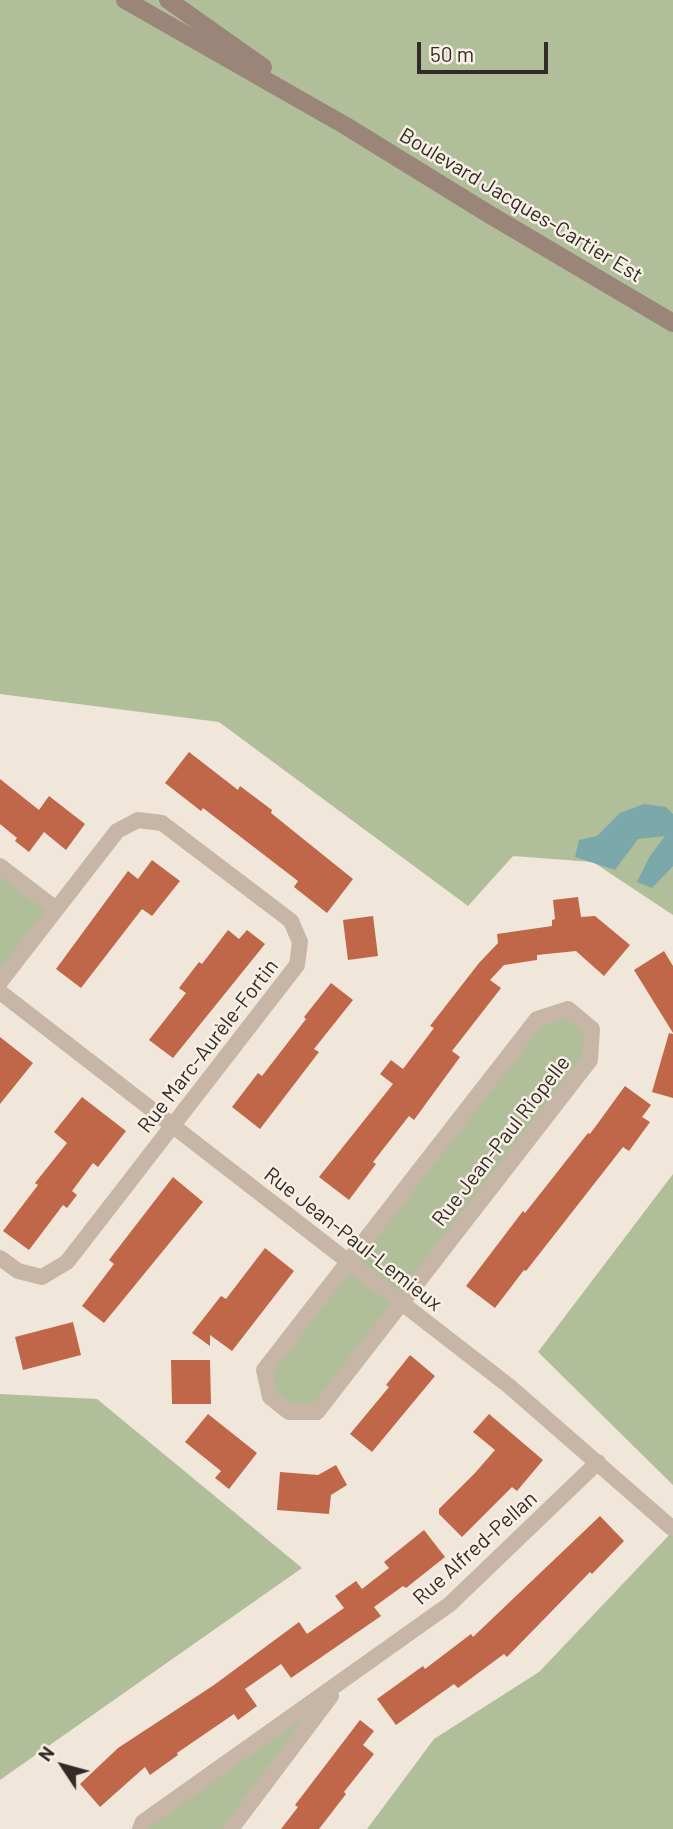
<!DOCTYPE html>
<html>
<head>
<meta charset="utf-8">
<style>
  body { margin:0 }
  #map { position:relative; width:673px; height:1829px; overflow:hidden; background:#f0e6d9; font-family:Barlow,sans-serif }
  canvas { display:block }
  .north { position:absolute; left:28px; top:1731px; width:70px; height:70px; -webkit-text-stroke:5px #f8f0e5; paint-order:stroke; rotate:306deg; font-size:19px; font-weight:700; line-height:28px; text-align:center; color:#332b27 }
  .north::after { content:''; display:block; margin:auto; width:24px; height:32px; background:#332b27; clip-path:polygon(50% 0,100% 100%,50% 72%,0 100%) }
  .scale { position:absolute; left:417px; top:42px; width:131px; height:32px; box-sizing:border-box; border:4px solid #332b27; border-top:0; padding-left:9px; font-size:21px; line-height:24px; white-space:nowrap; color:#332b27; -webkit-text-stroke:5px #f8f0e5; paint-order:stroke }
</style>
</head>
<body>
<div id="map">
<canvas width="673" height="1829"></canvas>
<div class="north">N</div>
<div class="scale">50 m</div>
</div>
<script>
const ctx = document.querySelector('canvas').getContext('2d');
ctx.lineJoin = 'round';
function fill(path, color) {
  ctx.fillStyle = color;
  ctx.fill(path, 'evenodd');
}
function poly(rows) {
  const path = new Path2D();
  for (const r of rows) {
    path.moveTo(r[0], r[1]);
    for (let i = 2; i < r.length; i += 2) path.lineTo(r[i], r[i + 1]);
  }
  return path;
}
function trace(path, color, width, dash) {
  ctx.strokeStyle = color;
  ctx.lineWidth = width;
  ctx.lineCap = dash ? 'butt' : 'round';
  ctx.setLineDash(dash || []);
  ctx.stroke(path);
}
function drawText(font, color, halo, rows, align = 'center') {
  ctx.font = font + ' Barlow,sans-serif';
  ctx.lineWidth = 5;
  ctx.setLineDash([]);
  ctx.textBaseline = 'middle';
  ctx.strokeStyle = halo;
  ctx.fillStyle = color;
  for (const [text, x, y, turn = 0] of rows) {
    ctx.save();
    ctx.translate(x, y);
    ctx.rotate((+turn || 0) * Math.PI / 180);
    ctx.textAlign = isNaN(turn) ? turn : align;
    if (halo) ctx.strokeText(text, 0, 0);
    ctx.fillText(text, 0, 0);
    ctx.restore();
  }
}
fill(poly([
  [0,0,673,0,673,915,593,862,513,856,468,906,219,722,0,694],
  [0,866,56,909,0,982],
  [568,1009,592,1029,590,1060,317,1412,289,1412,270,1397,264,1370,537,1019],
  [673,1174,673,1485,538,1352],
  [0,1394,97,1399,302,1568,0,1780],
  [673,1531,673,1829,367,1829,434,1739,539,1672],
  [341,1683,231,1829,140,1829]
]), '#b1be9a');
fill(poly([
  [644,804,666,807,673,814,673,866,652,888,637,882,650,856,665,836,638,839,615,870,575,857,579,840,597,836,620,813]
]), '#7aa8ab');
fill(poly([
  [189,752,238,790,240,786,272,810,271,813,353,879,327,913,294,887,298,881,203,808,201,811,165,783],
  [0,779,39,810,49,796,85,824,66,850,44,832,29,852,15,841,17,838,0,824],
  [152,860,180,881,152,916,142,909,81,988,56,969,128,871,138,879],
  [578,897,581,917,595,916,630,945,604,976,576,951,537,955,537,960,504,965,490,980,501,988,452,1051,460,1057,414,1120,409,1116,373,1162,376,1164,349,1200,319,1177,393,1084,380,1074,391,1060,403,1069,434,1028,430,1026,479,963,498,943,497,934,552,926,552,920,555,919,553,900],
  [373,916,378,956,348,960,343,920],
  [228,930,239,939,247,930,265,944,173,1058,149,1040,186,993,179,988,199,962,202,964],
  [664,951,673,966,673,1033,634,970],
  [331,983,353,1000,314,1049,319,1052,260,1129,232,1107,258,1073,262,1076,306,1019,304,1017],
  [669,1033,673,1034,673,1098,652,1092],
  [0,1037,33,1063,0,1104],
  [625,1086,651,1105,642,1117,650,1122,629,1151,623,1147,526,1271,524,1270,495,1308,466,1286,523,1211,525,1213,588,1133,590,1134],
  [82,1097,126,1131,98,1167,93,1163,72,1191,77,1195,67,1208,63,1205,29,1250,3,1231,38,1185,35,1183,67,1143,54,1132],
  [173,1177,203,1202,104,1323,82,1306,114,1264,109,1260],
  [265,1248,294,1271,232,1351,210,1335,210,1346,192,1333,221,1296,226,1299],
  [73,1322,81,1355,23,1370,15,1337],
  [410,1355,435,1376,372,1452,350,1434,389,1387,386,1385],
  [171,1360,210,1360,211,1404,172,1404],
  [208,1414,257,1453,229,1489,215,1478,221,1471,185,1442],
  [489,1414,543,1460,517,1491,512,1487,462,1537,439,1514,439,1509,475,1473,495,1450,473,1432],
  [336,1465,347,1485,331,1495,329,1514,277,1510,280,1472,318,1475],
  [600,1516,624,1541,592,1574,590,1572,507,1657,504,1654,458,1688,454,1684,396,1725,377,1699,423,1666,425,1669,471,1634,473,1637],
  [424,1530,445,1557,406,1588,403,1586,374,1607,381,1616,291,1678,281,1664,245,1689,257,1706,238,1720,234,1714,177,1753,178,1755,150,1775,145,1767,100,1807,80,1784,118,1748,214,1685,299,1622,307,1634,344,1608,335,1596,356,1581,362,1589,389,1568,384,1562],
  [360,1720,374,1731,363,1745,374,1754,344,1792,346,1794,319,1829,281,1829,298,1807,295,1805]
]), '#bf6748');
trace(poly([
  [0,866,56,909],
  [0,982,117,831,138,820,162,823,291,921,300,942,297,965,67,1262,42,1277,18,1271,0,1258],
  [0,992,509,1386,673,1529],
  [568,1009,592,1029,590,1060,317,1412,289,1412,270,1397,264,1370,537,1019,568,1009],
  [140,1829,143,1822,450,1604,598,1462],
  [231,1829,331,1696]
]), '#c7b6a6', 16);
trace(poly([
  [125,0,346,126,487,213,673,323],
  [168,0,263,67]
]), '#9a8578', 18);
drawText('21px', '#332b27', '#f8f0e5', [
  ["Boulevard Jacques-Cartier Est",521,205,31],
  ["Rue Marc-Aurèle-Fortin",208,1046,-52],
  ["Rue Jean-Paul Riopelle",501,1141,-52],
  ["Rue Jean-Paul-Lemieux",353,1239,38],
  ["Rue Alfred-Pellan",475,1548,-42]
]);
</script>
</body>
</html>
